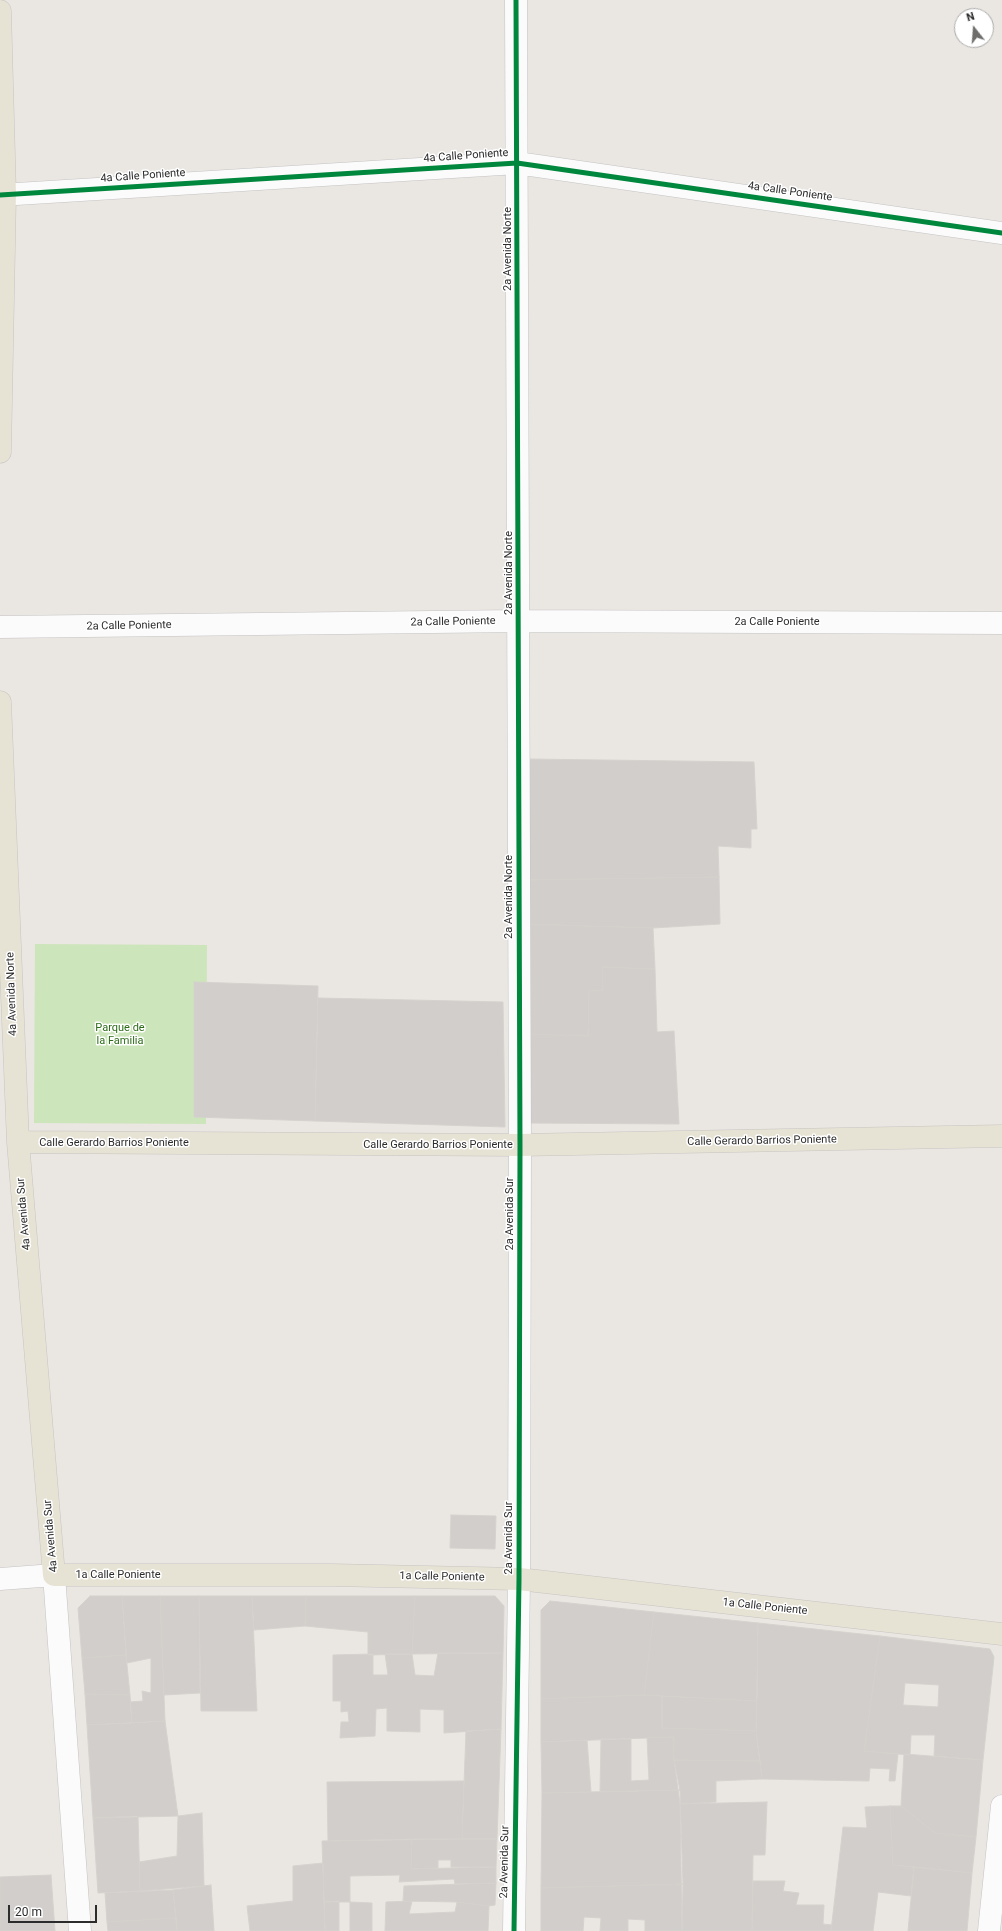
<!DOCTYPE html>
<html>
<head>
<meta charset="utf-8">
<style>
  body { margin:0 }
  #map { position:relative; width:1002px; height:1931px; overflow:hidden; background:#eae6e2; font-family:Roboto,sans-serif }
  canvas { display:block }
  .north { position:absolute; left:954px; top:8px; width:40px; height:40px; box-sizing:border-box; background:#fff; border:1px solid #ababab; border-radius:50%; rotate:343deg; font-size:11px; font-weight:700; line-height:16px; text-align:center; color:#2c2c2c }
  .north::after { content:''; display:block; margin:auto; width:14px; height:18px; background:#6e6d6c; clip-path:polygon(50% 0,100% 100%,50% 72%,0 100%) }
  .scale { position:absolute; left:8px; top:1905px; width:89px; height:18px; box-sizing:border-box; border:2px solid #2c2c2c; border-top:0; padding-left:5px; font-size:12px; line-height:14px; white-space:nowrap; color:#2c2c2c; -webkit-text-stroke:3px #fff; paint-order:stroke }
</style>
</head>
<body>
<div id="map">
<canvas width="1002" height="1931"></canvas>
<div class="north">N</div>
<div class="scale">20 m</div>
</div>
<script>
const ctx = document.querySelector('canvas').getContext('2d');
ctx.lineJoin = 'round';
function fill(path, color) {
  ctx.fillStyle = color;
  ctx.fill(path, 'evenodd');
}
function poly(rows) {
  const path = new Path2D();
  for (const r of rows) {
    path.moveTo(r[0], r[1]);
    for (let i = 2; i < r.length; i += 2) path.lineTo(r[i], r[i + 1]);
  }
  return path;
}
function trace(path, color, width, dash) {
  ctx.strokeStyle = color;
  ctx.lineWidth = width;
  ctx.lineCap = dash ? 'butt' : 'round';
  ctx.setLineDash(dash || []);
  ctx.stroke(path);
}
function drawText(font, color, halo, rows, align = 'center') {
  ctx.font = font + ' Roboto,sans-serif';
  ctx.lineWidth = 3;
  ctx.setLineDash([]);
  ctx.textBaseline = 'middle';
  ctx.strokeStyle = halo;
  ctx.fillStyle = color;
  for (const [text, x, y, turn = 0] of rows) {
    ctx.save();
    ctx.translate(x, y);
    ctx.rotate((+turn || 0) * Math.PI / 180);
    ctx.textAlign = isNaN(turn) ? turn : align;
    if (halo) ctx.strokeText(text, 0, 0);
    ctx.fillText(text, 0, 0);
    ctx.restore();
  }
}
fill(poly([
  [35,944,207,945,206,1124,34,1123]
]), '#cde5ba');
const building = poly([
  [527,759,754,762,757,829,751,829,751,848,718,846,719,877,526,880,527,759],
  [719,877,720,924,653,928,527,924,526,880,719,877],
  [527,924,653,928,655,969,602,967,603,990,589,991,588,1036,527,1034,527,924],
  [602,967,655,969,657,1032,674,1031,679,1124,528,1123,527,1034,588,1036,589,991,603,990,602,967],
  [194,982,318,986,315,1121,194,1117,194,982],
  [318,998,503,1002,505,1127,315,1121,318,998],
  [451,1515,496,1516,495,1549,450,1548,451,1515],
  [90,1596,122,1596,126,1655,82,1658,78,1608,90,1596],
  [122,1596,160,1596,165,1721,132,1723,130,1702,143,1701,142,1691,151,1693,151,1658,127,1663,122,1596],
  [160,1596,199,1596,200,1693,164,1695,160,1596],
  [199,1596,252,1596,257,1711,201,1711,199,1596],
  [252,1596,306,1596,305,1626,254,1630,252,1596],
  [306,1596,415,1596,412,1654,368,1655,368,1632,305,1626,306,1596],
  [415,1596,495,1596,504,1606,503,1653,412,1654,415,1596],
  [550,1601,654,1612,644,1695,541,1699,541,1610,550,1601],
  [654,1612,758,1623,757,1701,644,1695,654,1612],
  [758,1623,880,1636,864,1751,898,1754,895,1781,889,1781,890,1769,870,1768,869,1781,762,1779,756,1731,758,1623],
  [880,1636,990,1649,994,1657,983,1760,934,1756,935,1735,911,1735,910,1755,864,1751,880,1636],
  [905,1683,939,1685,938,1707,903,1705,905,1683],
  [438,1653,503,1653,501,1729,444,1733,444,1710,420,1709,420,1732,387,1731,387,1708,376,1709,375,1736,340,1738,341,1722,349,1722,348,1711,341,1712,341,1701,333,1701,333,1655,373,1654,373,1675,388,1675,385,1654,412,1654,415,1675,434,1676,438,1653],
  [126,1655,130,1695,85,1694,82,1658,126,1655],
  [85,1694,130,1695,132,1723,87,1725,85,1694],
  [644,1695,662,1696,662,1728,756,1731,760,1761,674,1760,673,1737,541,1742,541,1699,644,1695],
  [662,1696,757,1701,756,1731,662,1728,662,1696],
  [165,1721,178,1816,93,1818,87,1725,165,1721],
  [501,1729,497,1839,462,1839,466,1731,501,1729],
  [673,1737,674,1760,680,1790,600,1792,601,1739,631,1739,631,1781,649,1780,647,1738,673,1737],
  [587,1740,591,1792,542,1793,541,1742,587,1740],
  [904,1754,983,1760,976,1837,935,1833,901,1806,904,1754],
  [674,1760,760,1761,762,1779,716,1781,716,1802,680,1804,674,1760],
  [464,1781,462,1839,328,1841,327,1782,464,1781],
  [680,1790,683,1884,541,1888,542,1793,680,1790],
  [767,1802,765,1855,753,1855,752,1931,682,1931,680,1804,767,1802],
  [890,1806,901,1806,935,1833,976,1837,972,1873,893,1865,890,1806],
  [890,1806,893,1865,914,1867,911,1896,878,1892,873,1931,831,1931,843,1827,867,1828,865,1807,890,1806],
  [202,1813,204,1886,140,1891,139,1862,177,1856,178,1816,202,1813],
  [138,1816,140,1891,98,1893,93,1818,138,1816],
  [412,1839,411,1869,496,1867,496,1883,455,1884,454,1879,399,1882,400,1875,350,1876,350,1902,324,1902,322,1841,412,1839],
  [412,1839,497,1839,496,1867,451,1867,451,1860,438,1860,438,1868,411,1869,412,1839],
  [323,1863,325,1931,250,1931,247,1906,293,1901,293,1866,323,1863],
  [914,1867,972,1873,967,1931,908,1931,914,1867],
  [51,1875,55,1931,0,1931,0,1877,51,1875],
  [753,1881,785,1881,783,1891,799,1893,796,1905,824,1905,823,1924,832,1925,831,1931,752,1931,753,1881],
  [496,1883,495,1905,489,1906,457,1902,403,1901,404,1886,496,1883],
  [683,1884,682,1931,645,1931,645,1920,628,1919,628,1931,600,1931,601,1918,584,1917,583,1931,541,1931,541,1888,683,1884],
  [211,1885,214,1931,177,1931,173,1890,211,1885],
  [173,1890,176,1918,107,1922,105,1893,173,1890],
  [339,1901,339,1931,325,1931,324,1902,339,1901],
  [412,1901,409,1914,455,1912,457,1902,489,1906,488,1931,385,1931,386,1902,412,1901],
  [350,1902,372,1903,372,1931,350,1931,350,1902],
  [176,1918,177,1931,108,1931,107,1922,176,1918]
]);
fill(building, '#d1cecb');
trace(building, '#d5d2ce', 1);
const minor = poly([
  [0,195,517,163,1002,233],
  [0,627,519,621,1002,623],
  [0,1579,54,1575,80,1931],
  [514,1931,519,1579,520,1145,516,0],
  [989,1931,1002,1806]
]);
const major = poly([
  [0,11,5,194,0,452],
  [0,702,18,1142,54,1575,331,1575,519,1579,1002,1634],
  [18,1142,520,1145,1002,1136]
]);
trace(minor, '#c4c3c3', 23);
trace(major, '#c6c4c2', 23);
trace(minor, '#fcfbfb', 22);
trace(major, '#e7e3d4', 22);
trace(poly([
  [0,195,517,163,1002,233],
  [514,1931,519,1579,520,1145,516,0]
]), '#00873e', 5);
drawText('11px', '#2c2c2c', '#fff', [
  ["4a Calle Poniente",466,156,-4],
  ["4a Calle Poniente",143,176,-4],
  ["4a Calle Poniente",790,192,8],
  ["2a Avenida Norte",508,249,-90],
  ["2a Avenida Norte",509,573,-90],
  ["2a Calle Poniente",453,622,-1],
  ["2a Calle Poniente",777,622],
  ["2a Calle Poniente",129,626,-1],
  ["2a Avenida Norte",509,897,-90],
  ["4a Avenida Norte",12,994,-92],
  ["Calle Gerardo Barrios Poniente",762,1141,-1],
  ["Calle Gerardo Barrios Poniente",114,1143],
  ["Calle Gerardo Barrios Poniente",438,1145],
  ["4a Avenida Sur",24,1214,-95],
  ["2a Avenida Sur",510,1214,-90],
  ["4a Avenida Sur",51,1536,-95],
  ["2a Avenida Sur",509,1538,-90],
  ["1a Calle Poniente",118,1575],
  ["1a Calle Poniente",442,1577,1],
  ["1a Calle Poniente",765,1607,6],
  ["2a Avenida Sur",505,1862,-89]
]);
drawText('11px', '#2d6c19', '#fff', [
  ["Parque de",120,1028],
  ["la Familia",120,1041]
]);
</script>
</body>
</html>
